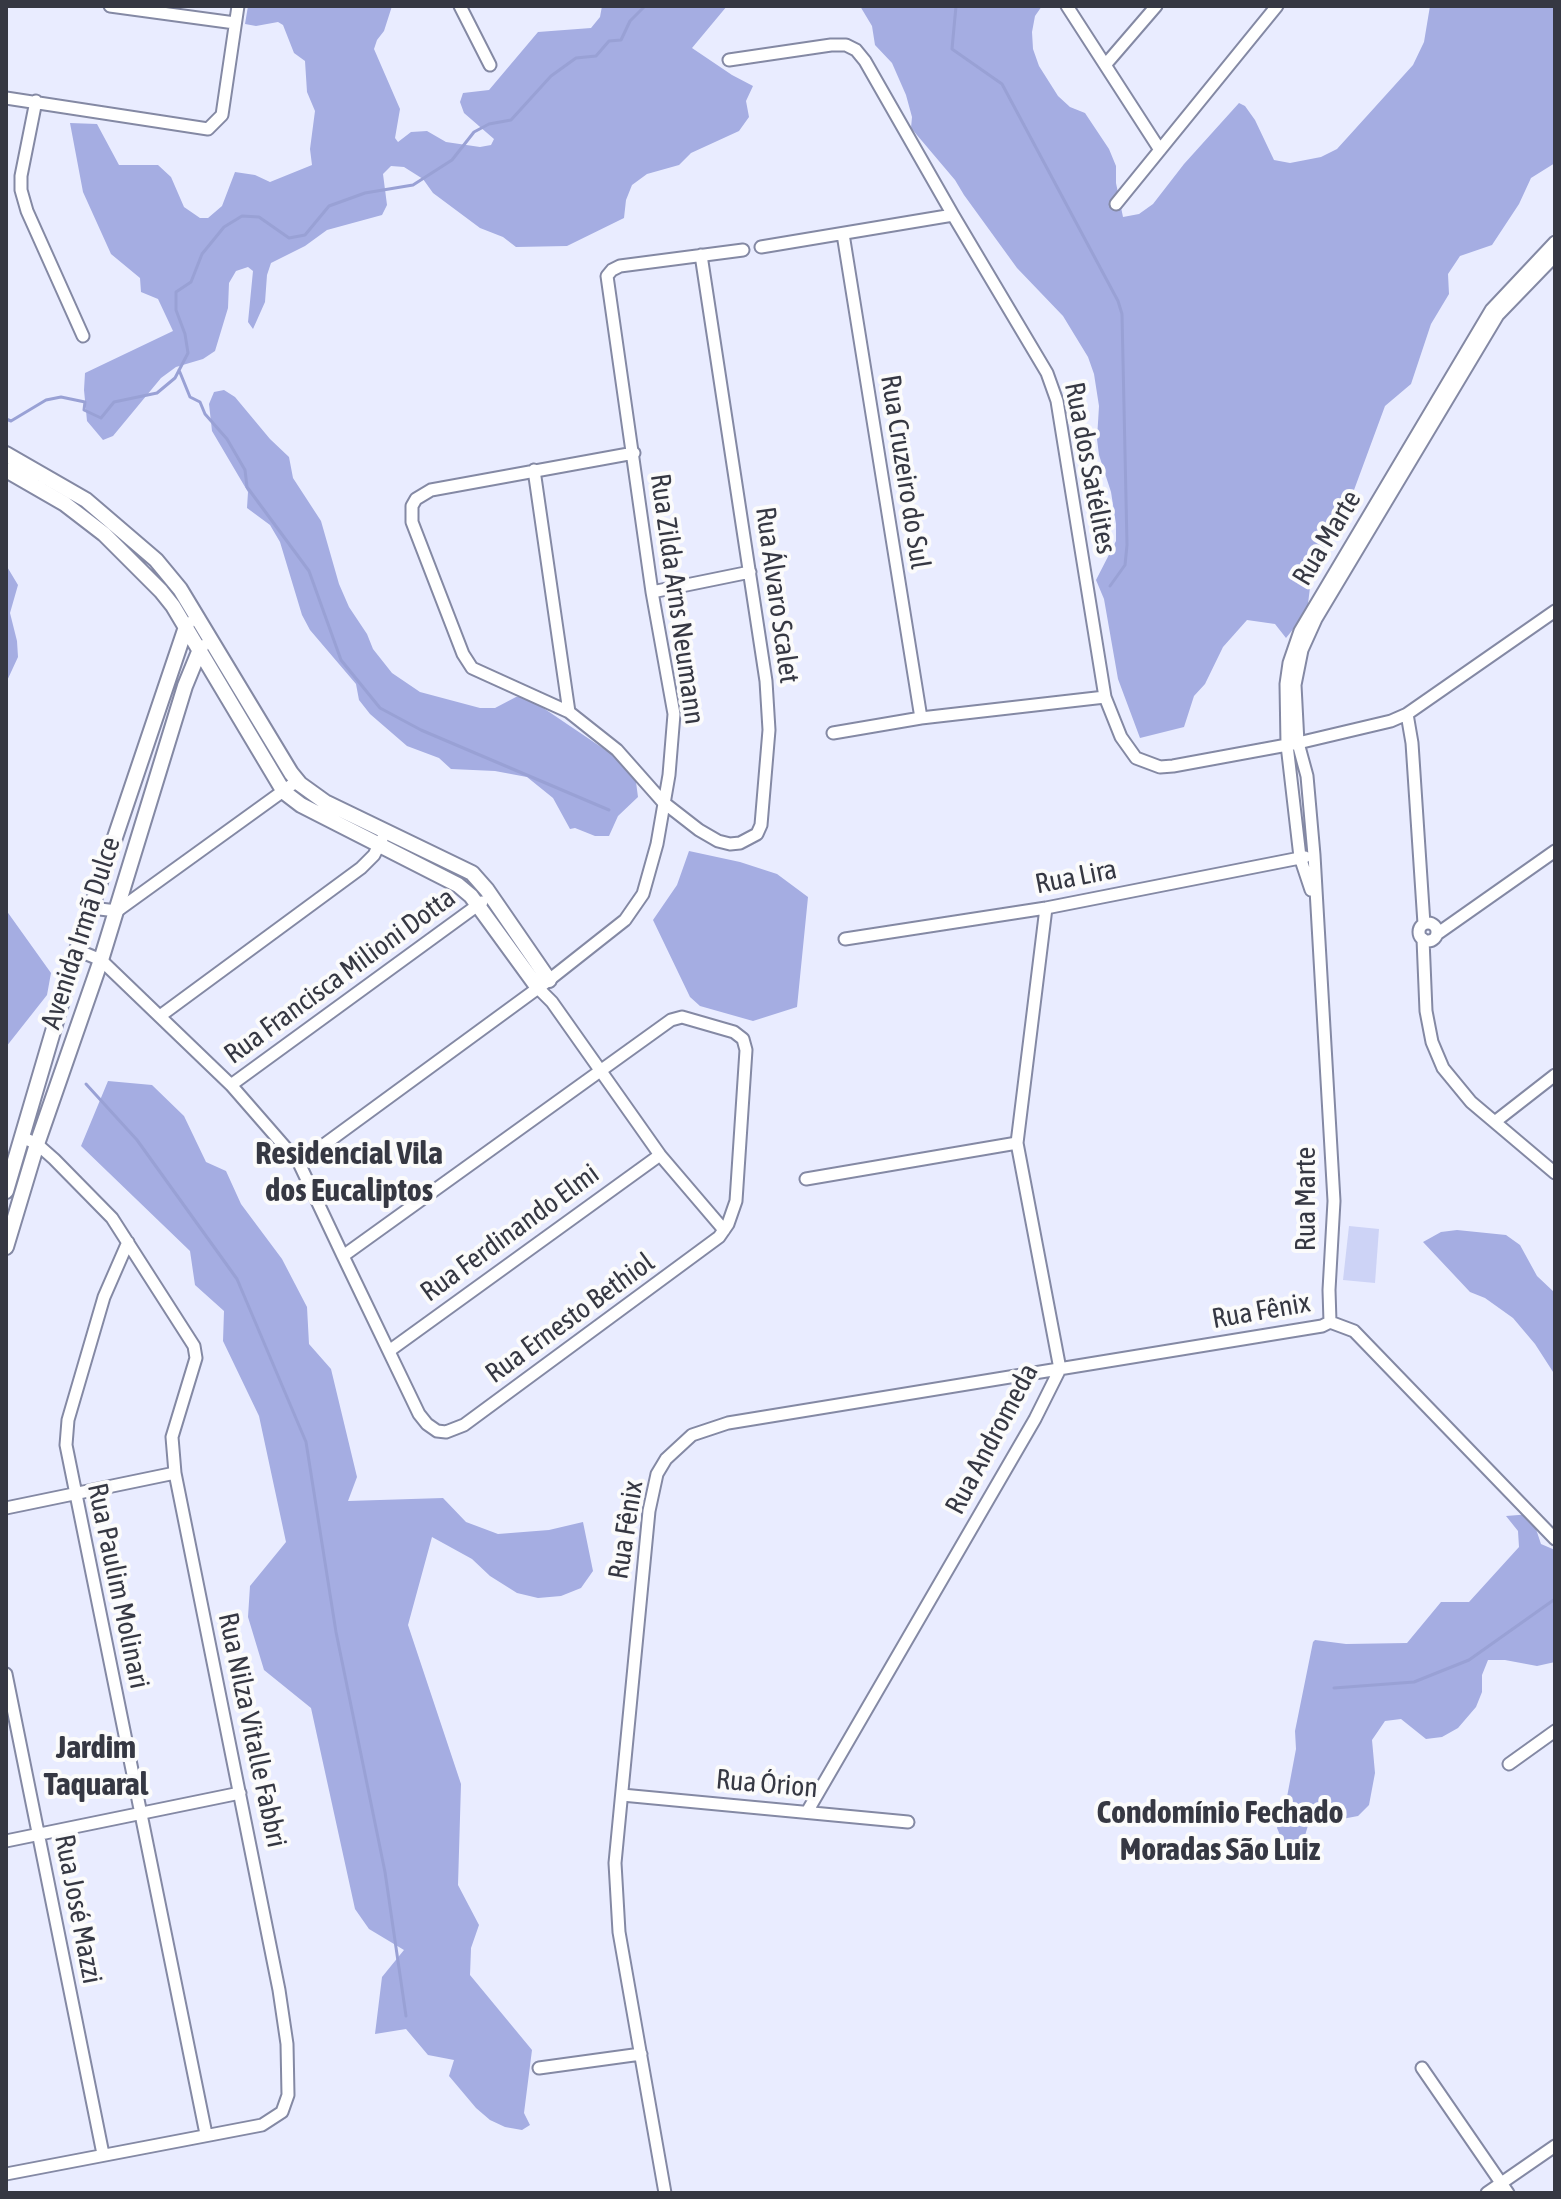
<!DOCTYPE html>
<html>
<head>
<meta charset="utf-8">
<style>
  body { margin:0 }
  #map { position:relative; width:1561px; height:2199px; overflow:hidden; background:#e9ecff; font-family:"Asap Condensed",sans-serif }
  canvas { display:block }
  .frame { position:absolute; inset:0; border:8px solid #363843; pointer-events:none }
</style>
</head>
<body>
<div id="map">
<canvas width="1561" height="2199"></canvas>
<div class="frame"></div>
</div>
<script>
const ctx = document.querySelector('canvas').getContext('2d');
ctx.lineJoin = 'round';
function fill(path, color) {
  ctx.fillStyle = color;
  ctx.fill(path, 'evenodd');
}
function poly(rows) {
  const path = new Path2D();
  for (const r of rows) {
    if (r.length === 3) {
      path.moveTo(r[0] + r[2], r[1]);
      path.arc(r[0], r[1], r[2], 0, 2 * Math.PI);
      continue;
    }
    path.moveTo(r[0], r[1]);
    for (let i = 2; i < r.length; i += 2) path.lineTo(r[i], r[i + 1]);
  }
  return path;
}
function trace(path, color, width, dash) {
  ctx.strokeStyle = color;
  ctx.lineWidth = width;
  ctx.lineCap = dash ? 'butt' : 'round';
  ctx.setLineDash(dash || []);
  ctx.stroke(path);
}
function drawText(font, color, halo, rows, align = 'center') {
  ctx.font = font + ' "Asap Condensed",sans-serif';
  ctx.lineWidth = 8;
  ctx.setLineDash([]);
  ctx.textBaseline = 'middle';
  ctx.strokeStyle = halo;
  ctx.fillStyle = color;
  for (const [text, x, y, turn = 0] of rows) {
    ctx.save();
    ctx.translate(x, y);
    ctx.rotate((+turn || 0) * Math.PI / 180);
    ctx.textAlign = isNaN(turn) ? turn : align;
    if (halo) ctx.strokeText(text, 0, 0);
    ctx.fillText(text, 0, 0);
    ctx.restore();
  }
}
fill(poly([
  [1349,1226,1379,1229,1375,1283,1343,1280]
]), '#cdd3f6');
fill(poly([
  [248,6,392,6,384,31,377,40,374,49,400,109,395,138,398,142,411,132,427,131,446,142,480,147,491,145,494,139,464,113,460,102,463,93,489,90,538,32,591,28,600,17,602,6,727,6,692,48,732,75,753,86,746,101,749,117,739,131,691,153,679,165,647,174,632,185,626,200,624,218,567,246,516,247,503,237,480,228,433,193,423,179,404,167,391,166,383,174,387,205,382,215,327,230,305,246,271,263,267,275,265,302,253,329,248,322,253,271,248,267,236,271,229,283,228,308,215,351,203,359,176,367,161,378,113,436,103,440,87,421,84,390,85,373,173,331,158,299,141,292,140,278,111,254,83,192,70,123,97,124,119,165,158,165,171,177,184,207,200,218,208,218,222,206,235,172,255,175,270,182,312,165,310,149,315,111,307,92,305,61,294,53,283,25,278,22,256,26,245,24],
  [860,6,1042,6,1035,16,1032,32,1033,49,1039,66,1058,96,1070,107,1085,113,1109,149,1116,166,1116,183,1123,217,1139,214,1153,204,1184,164,1239,103,1245,106,1255,120,1274,160,1290,163,1321,157,1337,149,1413,65,1424,42,1430,6,1555,6,1555,163,1531,178,1519,204,1492,245,1460,256,1448,274,1449,294,1431,324,1411,384,1385,406,1340,528,1313,563,1307,612,1286,638,1275,624,1247,620,1223,647,1205,684,1194,696,1184,727,1140,738,1118,679,1104,599,1096,580,1116,541,1116,524,1111,492,1099,455,1097,439,1099,406,1094,374,1088,357,1063,316,1017,268,964,195,955,180,911,128,912,117,906,95,892,63,875,45,872,26],
  [224,390,235,397,270,439,289,457,293,478,321,521,339,584,349,607,367,634,373,649,392,673,420,692,480,708,495,708,516,697,527,697,607,751,630,769,636,782,638,797,618,816,609,836,595,836,575,828,570,829,553,798,527,777,495,771,451,769,439,758,407,746,370,714,359,700,356,684,310,630,302,615,280,542,270,525,247,508,248,492,212,431,209,404,214,392],
  [6,565,18,585,10,613,17,641,18,657,6,683],
  [689,851,740,862,777,874,808,897,797,1007,753,1021,700,1006,690,997,653,920,677,885],
  [6,910,51,973,47,995,6,1047],
  [108,1081,152,1085,184,1116,206,1162,226,1171,241,1204,282,1259,307,1307,309,1344,331,1369,357,1477,348,1501,443,1498,466,1522,498,1534,549,1530,583,1522,593,1571,581,1588,561,1596,538,1598,517,1593,490,1576,472,1559,432,1537,408,1625,461,1784,458,1885,479,1925,471,1948,470,1975,532,2050,524,2113,530,2125,522,2130,505,2127,490,2120,476,2108,449,2076,454,2060,428,2055,406,2029,375,2034,382,1977,404,1950,369,1929,355,1909,311,1708,264,1670,248,1617,250,1586,286,1542,259,1416,223,1341,224,1311,195,1285,190,1251,81,1146],
  [1457,1230,1506,1235,1520,1245,1537,1276,1555,1293,1555,1375,1535,1344,1513,1318,1485,1298,1470,1292,1423,1242,1441,1232],
  [1531,1514,1541,1544,1555,1550,1555,1662,1537,1666,1505,1660,1488,1660,1482,1675,1482,1692,1476,1707,1458,1728,1442,1737,1426,1739,1401,1719,1385,1721,1372,1740,1375,1773,1369,1805,1358,1816,1342,1819,1327,1813,1311,1815,1302,1846,1286,1849,1277,1828,1287,1797,1296,1749,1295,1731,1313,1642,1315,1640,1346,1644,1407,1643,1441,1602,1469,1602,1519,1547,1518,1531,1506,1516]
]), '#a5ade2');
trace(poly([
  [956,6,952,49,1002,84,1118,301,1122,314,1127,545,1125,565,1110,586],
  [179,370,190,397,200,402,205,414,227,439,245,470,247,487,309,571,341,660,380,708,421,730,609,810],
  [6,419,11,421,46,400,61,397,85,402,84,410,101,418,114,402,157,393,175,378,188,353,185,334,176,310,176,292,191,282,202,254,224,227,242,216,259,217,289,238,305,235,329,206,365,193,413,185,452,160,474,132,489,124,511,120,551,76,576,58,596,56,609,41,621,40,630,21,645,6],
  [86,1084,137,1140,237,1279,306,1442,336,1632,385,1872,406,2016],
  [1334,1688,1414,1682,1469,1660,1555,1599]
]), '#99a1d5', 3);
const minor = poly([
  [110,6,235,23],
  [460,6,490,65],
  [1067,6,1160,150],
  [729,60,831,45,846,45,856,50,865,61,953,215,1047,373,1057,401,1105,697,1121,737,1136,758,1160,767,1173,766,1298,743,1391,721,1407,714,1555,611],
  [1106,64,1156,6],
  [6,98,208,129,222,115,238,6],
  [36,101,21,176,21,190,27,211,83,336],
  [1116,204,1277,6],
  [843,234,921,718],
  [761,247,953,215],
  [634,453,431,490,416,499,412,506,412,522,463,654,472,668,569,712,617,750,663,802,699,830,718,841,730,844,740,843,757,834,761,825,769,730,766,681,701,255],
  [534,470,569,712],
  [652,592,750,572],
  [1407,714,1412,743,1424,924],
  [833,733,921,718,1105,697],
  [1311,890,1300,857,1287,745,1286,684,1289,663,1300,631,1491,310,1555,242],
  [91,908,117,911,297,781],
  [1428,932,9],
  [1437,934,1555,851],
  [845,939,1046,908,1305,857],
  [1423,939,1426,1011,1432,1042,1443,1068,1471,1102,1555,1173],
  [77,950,101,960,231,1085,299,1163,343,1256,419,1414,427,1424,437,1431,446,1432,464,1425,719,1237,728,1224,736,1201,746,1050,743,1039,734,1032,682,1017,671,1020,343,1256],
  [538,988,552,1002,660,1155,724,1230],
  [160,1016,361,868,374,855,382,839],
  [231,1085,482,902],
  [1496,1121,1555,1075],
  [299,1163,549,980,625,920,643,894,657,844,669,775,674,714,652,592,607,276,612,270,620,266,743,250],
  [806,1179,1017,1143],
  [128,1242,104,1297,68,1420,66,1445,206,2134],
  [1330,1322,1329,1290,1334,1201,1314,855,1307,776,1298,743,1295,685,1302,650,1316,619,1498,315,1555,256],
  [1330,1322,1354,1331,1555,1539],
  [389,1351,660,1155],
  [6,1508,175,1473],
  [6,1674,103,2154],
  [1509,1764,1555,1731],
  [622,1795,908,1822],
  [807,1812,1035,1419,1060,1369,1017,1143,1046,908],
  [6,1841,240,1793],
  [539,2068,641,2054],
  [1422,2068,1508,2193],
  [6,2174,262,2125,282,2112,288,2095,287,2044,279,1990,175,1473,172,1437,196,1358,194,1346,112,1218,54,1159,37,1144,22,1137],
  [665,2193,619,1932,615,1863,649,1511,657,1474,666,1459,692,1435,728,1423,1322,1326,1330,1322],
  [1487,2193,1555,2146]
]);
const tertiary = poly([
  [6,454,86,500,156,560,180,589,291,773,300,784,325,802,472,873,487,890,549,980],
  [6,470,65,504,104,534,161,591,173,606,284,792,301,805,458,885,471,896,538,988],
  [6,1191,77,950,187,624],
  [6,1247,37,1144,101,960,185,686,201,647]
]);
trace(minor, '#8489a4', 15);
trace(tertiary, '#8489a4', 18);
trace(minor, '#fff', 11);
trace(tertiary, '#fff', 14);
drawText('28px', '#363843', '#fbfbfb', [
  ["Rua dos Satélites",1090,468,79],
  ["Rua Cruzeiro do Sul",905,472,81],
  ["Rua Marte",1327,538,-59],
  ["Rua Álvaro Scalet",777,595,82],
  ["Rua Zilda Arns Neumann",677,599,82],
  ["Rua Lira",1076,877,-11],
  ["Avenida Irmã Dulce",81,933,-72],
  ["Rua Francisca Milioni Dotta",340,976,-36],
  ["Rua Marte",1306,1199,-90],
  ["Rua Ferdinando Elmi",510,1233,-36],
  ["Rua Fênix",1261,1311,-10],
  ["Rua Ernesto Bethiol",570,1318,-36],
  ["Rua Andromeda",992,1439,-62],
  ["Rua Fênix",626,1530,-81],
  ["Rua Paulim Molinari",118,1586,78],
  ["Rua Nilza Vitalle Fabbri",252,1730,78],
  ["Rua Órion",767,1784,5],
  ["Rua José Mazzi",78,1909,79]
]);
drawText('bold 32px', '#363843', '#fbfbfb', [
  ["Residencial Vila",349,1154],
  ["dos Eucaliptos",349,1191],
  ["Jardim",96,1748],
  ["Taquaral",96,1785],
  ["Condomínio Fechado",1220,1813],
  ["Moradas São Luiz",1220,1850]
]);
</script>
</body>
</html>
